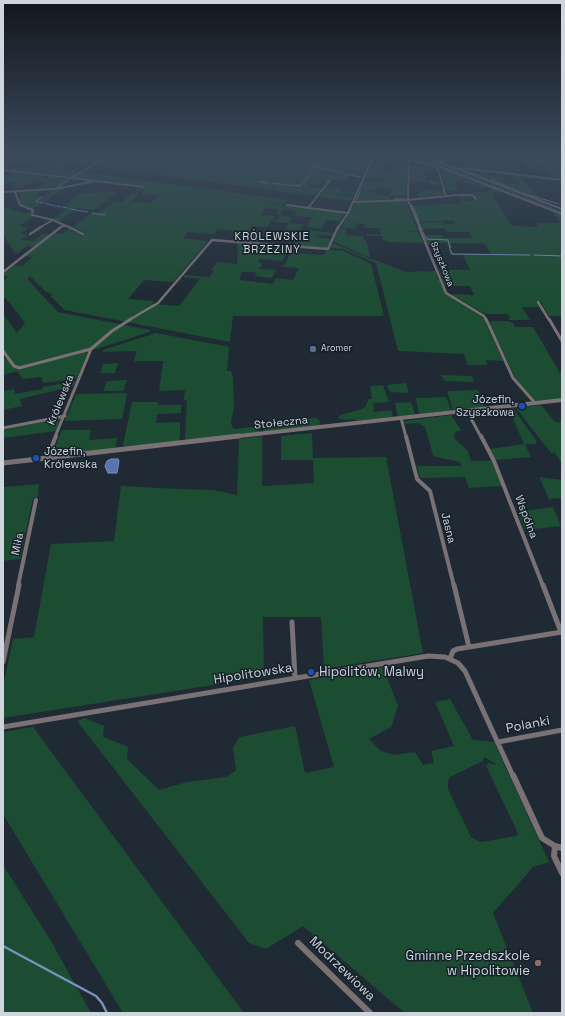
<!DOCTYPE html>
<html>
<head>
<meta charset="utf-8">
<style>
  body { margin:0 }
  #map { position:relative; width:565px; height:1016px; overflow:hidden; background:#1f2a34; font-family:"Space Grotesk",sans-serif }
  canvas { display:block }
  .frame { position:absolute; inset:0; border:4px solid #ced5dc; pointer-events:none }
</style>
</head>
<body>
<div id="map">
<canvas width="565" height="1016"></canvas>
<div class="frame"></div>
</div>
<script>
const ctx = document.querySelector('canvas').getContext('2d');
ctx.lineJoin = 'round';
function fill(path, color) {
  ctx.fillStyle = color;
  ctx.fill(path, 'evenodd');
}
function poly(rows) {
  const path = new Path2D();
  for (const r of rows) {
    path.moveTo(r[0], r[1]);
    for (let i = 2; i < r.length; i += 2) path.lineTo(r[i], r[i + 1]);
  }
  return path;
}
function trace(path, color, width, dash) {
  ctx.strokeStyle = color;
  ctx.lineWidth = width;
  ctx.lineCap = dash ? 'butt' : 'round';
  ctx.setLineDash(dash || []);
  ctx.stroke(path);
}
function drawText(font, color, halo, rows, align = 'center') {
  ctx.font = font + ' "Space Grotesk",sans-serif';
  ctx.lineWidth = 3;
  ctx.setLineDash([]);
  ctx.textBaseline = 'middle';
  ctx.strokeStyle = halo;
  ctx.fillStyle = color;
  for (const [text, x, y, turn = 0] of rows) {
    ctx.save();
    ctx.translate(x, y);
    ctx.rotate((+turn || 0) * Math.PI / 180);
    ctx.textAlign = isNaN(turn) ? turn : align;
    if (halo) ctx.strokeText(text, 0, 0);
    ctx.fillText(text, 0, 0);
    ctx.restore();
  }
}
fill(poly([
  [3,155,45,155,24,157,16,161,33,160,37,163,8,165,3,168],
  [74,155,109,155,90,166,69,163,58,169,80,172,69,178,72,179,56,189,29,191,46,183,37,181,49,176,43,175,44,177,20,188,11,186,16,183,8,182,3,185,3,178,16,172,3,171,3,169,40,167,50,168],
  [117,155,284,155,282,158,294,159,299,155,314,155,305,165,307,165,316,155,356,155,356,158,372,159,369,165,363,165,357,176,361,178,349,176,347,180,330,179,324,185,310,184,309,187,322,188,316,196,92,166,107,157,113,158],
  [460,155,473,156,480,169,469,168],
  [517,155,562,155,562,176,544,160,562,177,562,179,552,178,545,172,543,170,545,170,539,163,530,163,534,168,527,168],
  [373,160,380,161,397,161,396,165,382,164,384,165,382,169,370,169],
  [420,163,436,166,437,170,425,170,427,180,440,181,441,185,432,185,429,182,410,182,411,167,425,167,424,164],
  [396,167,407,167,406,196,390,196,391,189,377,188,376,191,360,190,364,181,383,182,383,179,365,177,369,169,395,171],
  [440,168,459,176,462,181,455,181,460,191,447,191],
  [459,169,480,175,477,170,487,171,490,176,497,177,499,176,496,172,498,173,507,184,520,184,512,174,520,175,539,198,560,204,543,200],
  [82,172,288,200,284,204,246,200,344,213,340,221,326,220,321,229,306,227,312,217,294,216,297,211,283,209,279,215,276,215,279,209,265,208,261,215,275,216,267,227,252,226,247,232,262,233,256,243,240,242,247,232,218,229,213,234,188,232,183,238,208,241,173,282,144,280,128,299,154,301,152,304,179,306,200,279,184,277,185,275,209,277,214,271,211,270,217,262,237,264,238,243,290,248,282,261,260,259,258,263,263,263,259,269,276,270,272,278,255,276,256,272,241,272,240,280,273,284,276,278,293,280,299,268,283,267,291,253,323,255,326,251,329,250,343,251,371,264,384,316,233,316,230,342,65,310,50,296,52,295,50,293,46,292,30,276,27,279,58,312,150,330,149,332,93,350,94,348,17,368,3,349,3,314,17,333,25,323,9,302,5,298,3,299,3,281,8,277,3,275,3,273,13,265,22,266,33,257,25,256,55,233,63,234,70,228,72,231,83,234,85,232,73,227,92,213,98,214,114,202,122,202,133,193,137,192,139,194,128,205,133,202,151,203,159,195,143,194,141,192,144,188,143,187,139,191,135,192,140,187,73,178],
  [462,177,514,196,503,192,491,193,512,226,538,227,536,223,561,223,553,213,556,213,516,197,562,215,562,316,549,316,540,301,536,301,539,307,522,307,530,320,508,320,510,318,508,314,485,314,450,294,474,295,470,286,445,286,439,270,470,270,463,255,450,255,449,249,451,249,452,253,491,254,484,243,451,243,452,248,449,248,447,243,428,244,423,235,442,235,444,238,473,238,469,232,448,232,445,228,424,229,424,231,421,231,417,223,441,222,442,224,456,224,453,220,417,222,411,205,461,204,460,201,478,200,473,194,466,195,471,196,474,198,459,199,457,195,454,195,472,194,473,192,488,192,492,190,486,187,478,188,479,185,465,183],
  [66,187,33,209,20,205,20,193,42,191,35,196,43,197,54,190],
  [326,187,341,188,340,191,355,192,354,194,338,193,336,195,353,197,351,201,319,197],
  [443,190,445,195,418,198,418,191],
  [100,191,116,193,94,210,77,208,59,222,53,219,67,209,61,208,81,193,98,193],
  [360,191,376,192,375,195,390,196,390,199,356,201],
  [406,201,418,231,407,231,418,232,423,243,389,242,383,240,382,236,367,236,367,234,381,235,380,229,384,229,376,228,365,228,364,224,358,223,355,229,341,227,355,202],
  [3,207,26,214,32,211,30,214,34,216,19,226,28,228,19,234,28,235,20,240,34,241,42,234,50,235,35,247,27,246,16,254,3,235],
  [279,216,293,217,289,223,304,224,300,230,285,229,289,223,275,222],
  [340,228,347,229,345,234,364,237,363,238,367,242,370,258,333,241],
  [304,230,334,233,333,236,318,235,316,237,331,239,327,248,295,246],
  [333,243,373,260,373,259,406,272,435,271,438,280,440,280,445,293,482,315,503,361,486,360,487,365,468,365,464,354,398,351,376,263,344,249,330,248],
  [492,321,508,321,513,323,515,327,533,327,560,373,562,373,562,398,536,401,534,400,516,379,491,327,490,322],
  [156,333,229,347,227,371,231,371,233,377,234,408,231,421,232,427,235,429,260,426,260,432,188,440,185,439,187,401,184,400,185,390,159,391,163,361,134,361,137,351,102,352,103,350],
  [88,351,78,377,75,379,43,383,42,377,23,379,17,371,3,375,3,359,7,358,17,370],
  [118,363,115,373,100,373,103,364],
  [441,375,472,376,474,382,445,381],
  [127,380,123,391,103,391,107,381],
  [76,381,74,386,20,399,22,406,3,410,3,391,14,389,15,394,43,389,43,387],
  [406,383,409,393,390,392,387,385],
  [383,385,389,402,373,403,374,412,391,410,393,417,360,421,352,419,345,420,337,418,341,415,362,409,365,407,369,399,372,399,370,386],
  [478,390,484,407,453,410,447,391],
  [125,393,127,395,122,419,65,421,76,394],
  [446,397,451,410,419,414,416,398],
  [132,402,158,402,158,405,181,405,181,413,157,414,156,423,180,422,180,439,177,441,126,447,123,445],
  [411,402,415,414,398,417,395,403],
  [541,405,555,422,562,422,562,464,555,453,551,453,516,408],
  [513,408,537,442,535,444,525,444,531,457,495,460,490,449,524,444,509,409],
  [451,415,461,430,455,432,454,438,468,451,471,461,492,461,502,486,469,488,465,477,420,478,417,466,461,466,460,462,436,457,433,455,425,427,418,423,405,424,404,421],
  [60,418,56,431,3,438,3,430],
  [315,418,319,420,320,425,263,432,264,426,271,423],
  [62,430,91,430,89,440,117,438,116,446,115,448,52,455],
  [312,433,313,458,386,457,423,653,324,669,321,617,263,617,264,677,3,718,3,687,13,639,34,637,51,544,114,541,121,486,179,489,213,490,237,495,239,439,262,436,262,486,314,483,313,460,281,460,281,436],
  [539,477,562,480,562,498,549,499],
  [39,484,38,497,33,498,20,559,3,561,3,487],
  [553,507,561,526,525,530,518,512],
  [383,667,398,706,391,727,369,739,381,751,394,755,415,752,423,765,434,763,431,751,454,746,435,702,450,699,473,740,494,742,549,862,533,867,493,913,533,1013,405,1013,303,926,266,949,249,943,77,721,85,718,104,726,103,737,128,747,127,759,159,790,187,782,226,777,236,770,233,747,240,737,295,726,305,773,334,767,309,680],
  [484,757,495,763,496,765,489,763,486,766,517,831,518,834,516,836,482,842,478,841,471,837,448,789,448,781,450,777,483,761],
  [33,727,244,1013,123,1013,3,814,3,732],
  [3,865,51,941,91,1013,3,1013]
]), '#1c4d32');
const water = poly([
  [118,459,119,461,117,473,108,473,105,466,107,461,111,459,118,459]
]);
fill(water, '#5574b0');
trace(water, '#7991bd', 1);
trace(poly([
  [270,155,286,159],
  [288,160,293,161],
  [295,161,306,164],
  [309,165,342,173],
  [455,167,457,168],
  [461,169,487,179],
  [3,170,71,178,61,185],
  [345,174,360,177],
  [491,180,521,192],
  [260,182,269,183],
  [272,183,287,185],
  [289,185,300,186,328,155],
  [56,188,60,185],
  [523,193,559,204],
  [42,197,36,201,43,203],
  [395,199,406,199],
  [356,201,360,191],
  [45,203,55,206],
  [412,205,419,222],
  [57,206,61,207],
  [63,207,67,208],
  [70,209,88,212],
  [92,213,105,215],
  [419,223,422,231],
  [423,232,424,234],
  [424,235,427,239,448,240,450,248],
  [450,249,452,254,530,255],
  [534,255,562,256]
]), '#7991bd', 1);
trace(poly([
  [3,946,96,996,102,1003,107,1013]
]), '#7991bd', 2.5);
trace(poly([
  [392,155,440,167,562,214],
  [421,155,562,209],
  [439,155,443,161,441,163],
  [409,160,408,200,458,195,472,195,476,199],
  [437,166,446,196],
  [457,169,462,168,562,180],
  [71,178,110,155],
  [72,178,144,187],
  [3,192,55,189,95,181],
  [15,192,20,205,33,210,32,215,53,220,71,228],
  [353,202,408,200,420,228],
  [287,205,348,213],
  [308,208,330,180],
  [39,228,53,220],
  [60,228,64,225],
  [338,228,348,213,374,155]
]), '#797173', 2);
trace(poly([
  [69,227,83,234],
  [419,227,446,293,484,316,486,320],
  [30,234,41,227],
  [3,272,61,227],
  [538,302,549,320],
  [129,320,158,303,212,240,328,249,338,227]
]), '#797173', 2.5);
trace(poly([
  [486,319,513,378,535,403],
  [549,319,562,341],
  [3,351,14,366,19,368,91,349,112,331,131,319],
  [467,411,481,437],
  [401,418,406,437],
  [3,428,65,416],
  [55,437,91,349]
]), '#797173', 3);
trace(poly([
  [406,436,417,479,430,491,454,586],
  [481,436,494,461,543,586],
  [47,458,56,436],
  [18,586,36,500]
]), '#797173', 4);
trace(poly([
  [454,585,469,647],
  [543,585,561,632],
  [292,622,295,678],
  [450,659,453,651,457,649,562,632],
  [3,662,19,585],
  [3,727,428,656,445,657,458,663,465,671,513,776],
  [498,742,562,730]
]), '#797173', 5);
trace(poly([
  [513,775,542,838,555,846,562,848],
  [555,846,554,856,562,873],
  [298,943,370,1013]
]), '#797173', 6);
trace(poly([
  [230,437,562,400]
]), '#797173', 4);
trace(poly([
  [3,463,239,436]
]), '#797173', 5);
trace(poly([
  [414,155,562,212]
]), '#b5bdc4', 1, [1, 2]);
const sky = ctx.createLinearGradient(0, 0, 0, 298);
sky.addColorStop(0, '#11171d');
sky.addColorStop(0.52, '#3c4a5c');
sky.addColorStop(1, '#3c4a5c00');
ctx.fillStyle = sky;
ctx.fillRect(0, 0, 565, 298);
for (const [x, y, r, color] of [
  [313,349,4,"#5c6f8a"],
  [522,406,4,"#1a4fb4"],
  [36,458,4,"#1a4fb4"],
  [311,672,4,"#1a4fb4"],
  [538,963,4,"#8d6e63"]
]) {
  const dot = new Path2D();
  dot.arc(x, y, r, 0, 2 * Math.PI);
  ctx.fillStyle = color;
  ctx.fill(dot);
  trace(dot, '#16202a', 1.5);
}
drawText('9px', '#ced5dc', '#16202a', [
  ["Szyszkowa",442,264,68]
]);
drawText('9px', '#ced5dc', '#16202a', [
  ["Aromer",321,349]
], 'left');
ctx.letterSpacing = '1px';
drawText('11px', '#ced5dc', '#16202a', [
  ["KRÓLEWSKIE",272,237],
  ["BRZEZINY",272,250]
]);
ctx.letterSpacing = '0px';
drawText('11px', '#ced5dc', '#16202a', [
  ["Królewska",61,400,-68],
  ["Stołeczna",281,423,-6],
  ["Wspólna",526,517,69],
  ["Jasna",448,528,76],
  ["Miła",18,544,-78]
]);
drawText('11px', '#ced5dc', '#16202a', [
  ["Józefin,",514,400],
  ["Szyszkowa",514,413],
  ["Józefin,",44,452,"left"],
  ["Królewska",44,465,"left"]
], 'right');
drawText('13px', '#ced5dc', '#16202a', [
  ["Hipolitów, Malwy",319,672],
  ["Gminne Przedszkole",530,956,"right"],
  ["w Hipolitowie",530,971,"right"]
], 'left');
drawText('13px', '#ced5dc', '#16202a', [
  ["Hipolitowska",253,674,-9],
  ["Polanki",528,725,-11],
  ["Modrzewiowa",342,969,44]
]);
</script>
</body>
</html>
